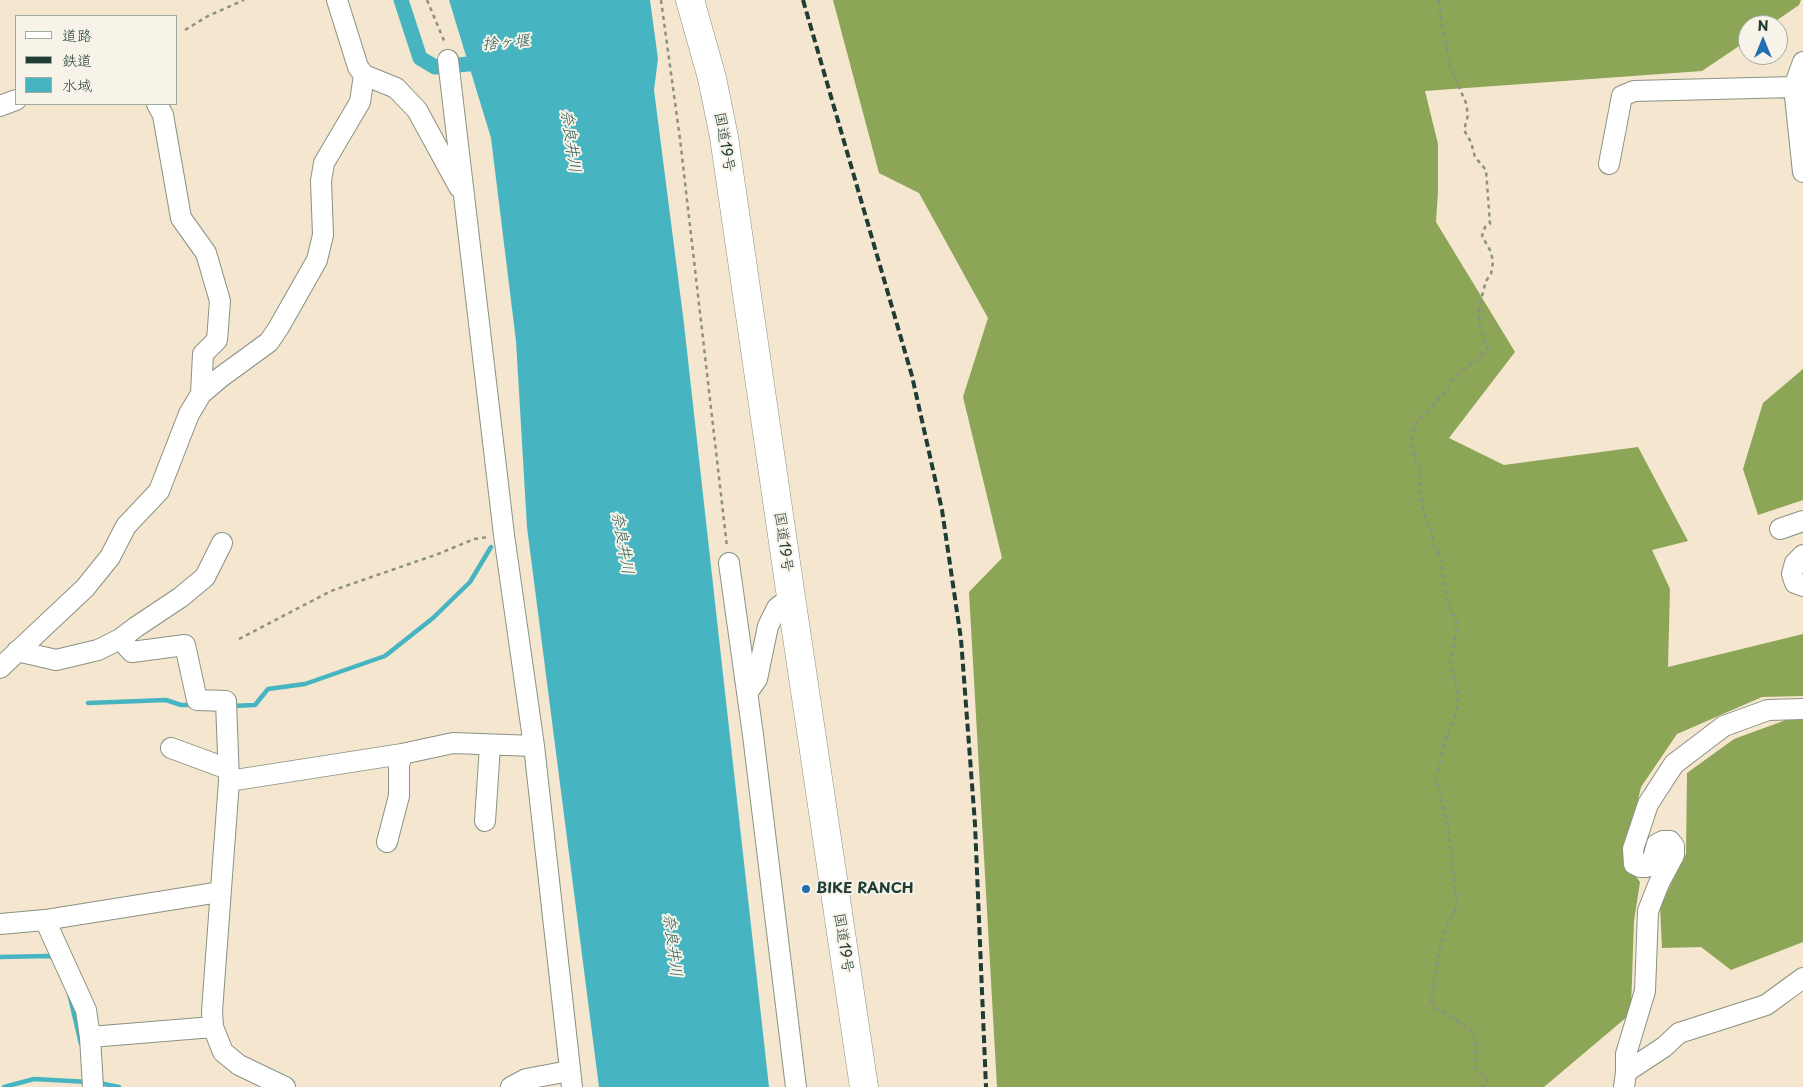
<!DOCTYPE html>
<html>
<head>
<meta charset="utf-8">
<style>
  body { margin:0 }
  #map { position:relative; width:1803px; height:1087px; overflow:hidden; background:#f4e6cf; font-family:"Playpen Sans","Klee One",sans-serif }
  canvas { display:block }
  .legend { position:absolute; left:15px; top:15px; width:162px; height:90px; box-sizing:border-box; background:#f7f3e8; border:1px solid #a1aaa0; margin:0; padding:6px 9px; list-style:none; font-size:15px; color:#1f3d34 }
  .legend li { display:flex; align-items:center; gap:10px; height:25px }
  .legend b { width:25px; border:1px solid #a1aaa0 }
  .north { position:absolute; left:1738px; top:15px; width:50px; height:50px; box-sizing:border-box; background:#f7f3e8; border:1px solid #a1aaa0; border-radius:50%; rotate:0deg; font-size:14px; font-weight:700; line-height:20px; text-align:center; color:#1f3d34 }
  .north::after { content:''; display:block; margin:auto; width:18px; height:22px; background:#1f6fb2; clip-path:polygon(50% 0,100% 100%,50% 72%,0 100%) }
</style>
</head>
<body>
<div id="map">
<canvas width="1803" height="1087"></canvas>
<ul class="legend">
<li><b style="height:6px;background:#fff"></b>道路</li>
<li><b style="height:6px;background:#1f3d34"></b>鉄道</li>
<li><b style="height:14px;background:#46b5c1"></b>水域</li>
</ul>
<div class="north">N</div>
</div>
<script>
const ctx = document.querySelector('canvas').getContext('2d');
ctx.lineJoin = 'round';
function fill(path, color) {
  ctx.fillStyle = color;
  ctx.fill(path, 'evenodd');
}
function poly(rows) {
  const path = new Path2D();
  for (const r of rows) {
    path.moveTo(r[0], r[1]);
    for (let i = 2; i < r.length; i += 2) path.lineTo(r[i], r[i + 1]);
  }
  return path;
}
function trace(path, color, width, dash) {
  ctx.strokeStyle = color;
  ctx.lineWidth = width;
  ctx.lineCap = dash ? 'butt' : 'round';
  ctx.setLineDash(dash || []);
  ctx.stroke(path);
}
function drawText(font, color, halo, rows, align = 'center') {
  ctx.font = font + ' "Playpen Sans","Klee One",sans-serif';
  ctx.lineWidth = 4;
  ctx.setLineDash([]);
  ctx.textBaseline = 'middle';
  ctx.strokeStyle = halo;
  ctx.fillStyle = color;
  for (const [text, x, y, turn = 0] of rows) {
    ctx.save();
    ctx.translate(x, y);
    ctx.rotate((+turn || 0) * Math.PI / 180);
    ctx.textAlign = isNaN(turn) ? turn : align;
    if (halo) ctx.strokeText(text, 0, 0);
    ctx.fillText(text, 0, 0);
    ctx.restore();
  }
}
fill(poly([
  [833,0,1801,0,1799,5,1770,25,1748,25,1748,40,1702,71,1425,91,1438,144,1438,191,1436,222,1515,352,1449,438,1504,465,1638,447,1688,541,1652,550,1670,589,1668,667,1803,634,1803,696,1762,697,1677,734,1641,787,1624,860,1640,882,1634,921,1631,1008,1628,1016,1544,1087,997,1087,969,592,1002,558,963,397,988,318,919,193,879,173],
  [1803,369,1803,500,1758,515,1743,469,1763,403],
  [1786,720,1803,720,1803,942,1731,970,1701,947,1662,948,1660,906,1686,854,1687,773,1734,739]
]), '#8da556');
fill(poly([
  [449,0,650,0,658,59,654,90,684,324,769,1087,599,1087,527,527,516,341,491,138]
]), '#46b5c1');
trace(poly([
  [88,703,166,700,181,705,193,705],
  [231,706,255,705,268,689,305,684,385,656,433,618,470,582,491,547],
  [0,957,50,956,54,959],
  [69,993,81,1044],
  [99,1083,119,1087],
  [4,1087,34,1079,89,1082]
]), '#46b5c1', 4.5);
trace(poly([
  [401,0,420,58,435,67,442,67],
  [458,65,489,62]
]), '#46b5c1', 15);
const minor = poly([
  [337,0,358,67,364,75,396,88,417,110,459,187],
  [448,60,504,535,534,746,572,1087],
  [1794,87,1803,172],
  [157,104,163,115,181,218,206,253,220,301,217,340,203,354,201,394],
  [0,106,16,100],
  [1609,164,1622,96,1634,91,1794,87,1803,62],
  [1780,529,1803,521],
  [1803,555,1795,563,1792,574,1795,583,1803,586],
  [729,563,753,735,796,1087],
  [120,639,136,627,181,597,205,577,222,543],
  [17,651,56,660,98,650,120,639,132,652,185,645,197,700,226,701,229,781,212,1011,213,1027,223,1052,239,1065,285,1087],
  [0,668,85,588,110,557,126,526,159,491,189,414,201,394,221,377,269,342,279,327,317,260,323,235,321,181,324,163,360,102,364,75],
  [747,693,757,679,768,626,777,608,791,597],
  [171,748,228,769],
  [229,781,402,754,453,743,534,746],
  [485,821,490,746],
  [387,842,399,796,399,765,402,754],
  [45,920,86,1010,90,1037,93,1087],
  [0,924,45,920,220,892],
  [90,1037,213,1027],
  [1626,1072,1664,1047,1679,1033,1766,1005,1803,978],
  [511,1087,526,1079,569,1071],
  [1624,1087,1626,1072,1626,1054,1645,991,1648,911,1659,883,1674,855,1674,846,1670,841,1663,841,1657,844,1652,862,1647,867,1640,867,1634,864,1633,849,1648,804,1674,764,1724,726,1768,710,1803,709]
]);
const highway = poly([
  [690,0,712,78,724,137,791,597,864,1087]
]);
trace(minor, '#8a9282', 22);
trace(highway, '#8a9282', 29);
trace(poly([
  [427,0,445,43],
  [661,0,680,139,727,547],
  [1439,0,1441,19,1451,69,1466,103,1468,115,1464,130,1471,142,1475,157,1486,170,1490,224,1485,227,1482,236,1491,252,1493,262,1491,274,1486,281,1479,307,1480,328,1488,348,1479,359,1466,368,1452,381,1445,392,1414,425,1412,437,1414,458,1419,468,1419,477,1422,503,1426,520,1432,530,1434,545,1440,556,1444,582,1448,601,1456,621,1456,632,1450,665,1457,689,1458,702,1456,714,1446,736,1436,779,1448,826,1457,907,1449,921,1440,947,1431,1001,1436,1008,1469,1028,1473,1033,1475,1038,1476,1050,1475,1060,1476,1070,1485,1077,1487,1081,1482,1087],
  [185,30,208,16,244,0],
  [239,639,331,591,438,554,474,539,488,537]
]), '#8a9282', 2.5, [4, 4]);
trace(minor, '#fff', 20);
trace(highway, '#fff', 28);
trace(poly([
  [803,0,912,376,942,510,961,639,975,824,986,1087]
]), '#1f3d34', 4, [8, 4]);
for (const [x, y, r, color] of [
  [806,889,5,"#1f6fb2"]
]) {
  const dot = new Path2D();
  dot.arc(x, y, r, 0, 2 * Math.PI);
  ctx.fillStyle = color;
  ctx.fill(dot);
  trace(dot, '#f7f3e8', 2);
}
drawText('15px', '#1f3d34', '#f7f3e8', [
  ["国道19号",724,142,80],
  ["国道19号",783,542,82],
  ["国道19号",843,943,81]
]);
drawText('bold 15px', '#1f3d34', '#f7f3e8', [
  ["BIKE RANCH",816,889]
], 'left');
drawText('italic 16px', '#295b57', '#f7f3e8', [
  ["捨ヶ堰",506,43,-5],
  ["奈良井川",570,141,82],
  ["奈良井川",622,543,80],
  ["奈良井川",672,945,83]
]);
</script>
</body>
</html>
